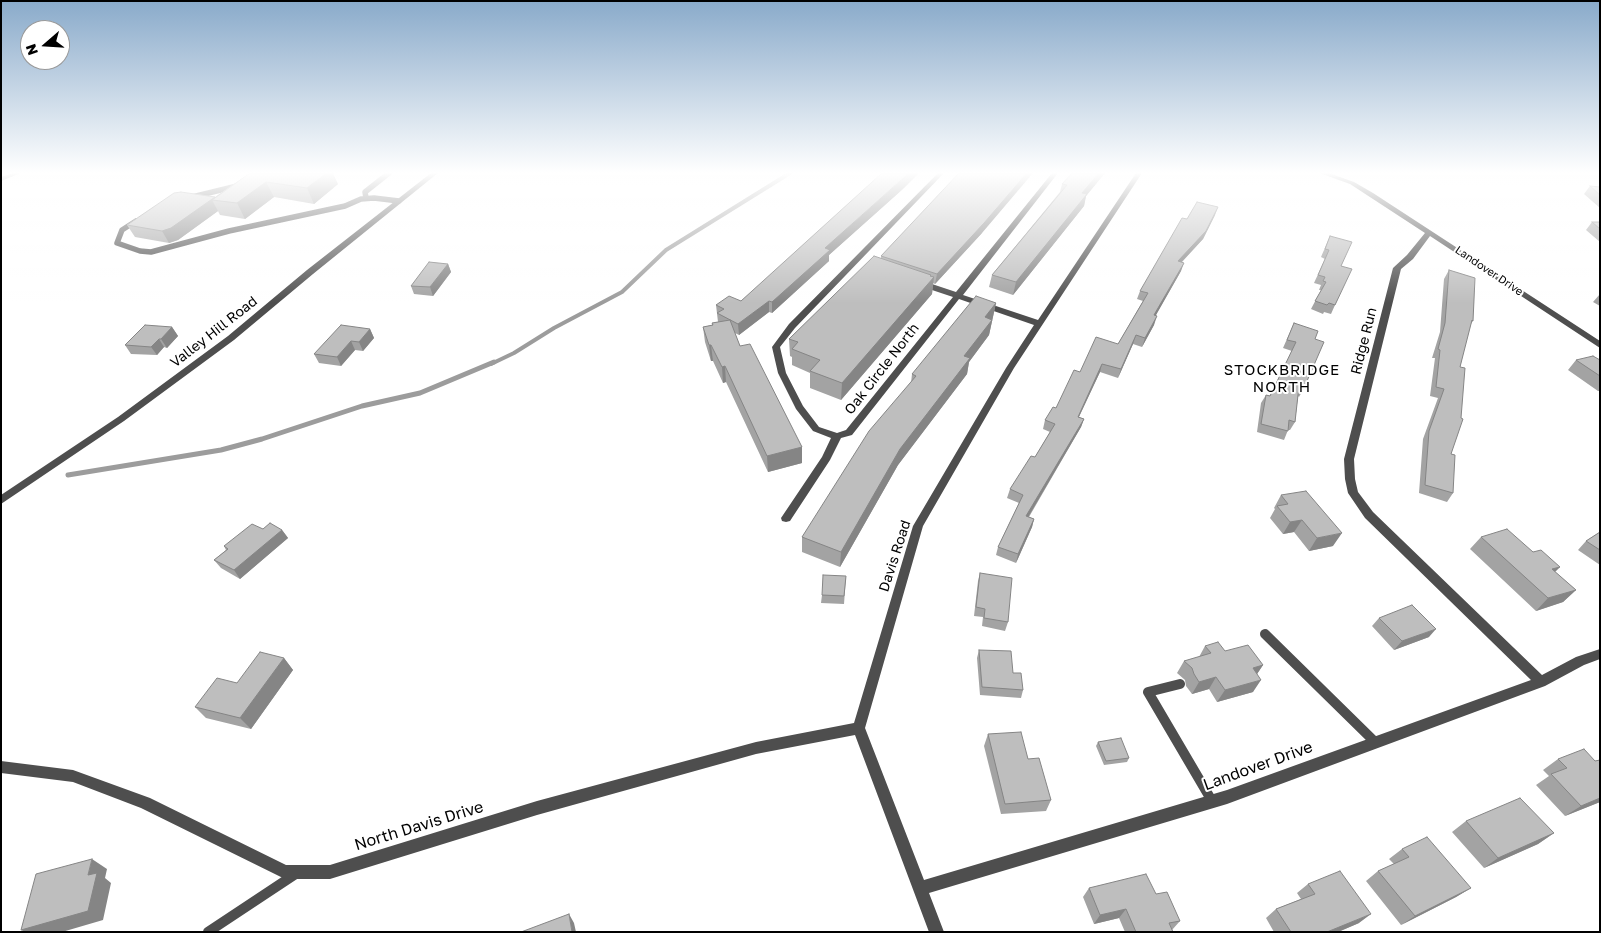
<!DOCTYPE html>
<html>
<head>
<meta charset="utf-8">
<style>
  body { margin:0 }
  #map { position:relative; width:1601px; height:933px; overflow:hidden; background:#fff; font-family:"Golos Text",sans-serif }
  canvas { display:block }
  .frame { position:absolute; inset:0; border:2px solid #000; pointer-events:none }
  .north { position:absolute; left:20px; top:20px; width:50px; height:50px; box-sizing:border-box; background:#fff; border:1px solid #999; border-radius:50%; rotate:251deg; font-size:14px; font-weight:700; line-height:20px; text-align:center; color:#000 }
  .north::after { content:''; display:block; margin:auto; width:18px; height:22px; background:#000; clip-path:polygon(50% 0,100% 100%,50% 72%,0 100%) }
</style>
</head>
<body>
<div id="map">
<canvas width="1601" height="933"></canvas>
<div class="frame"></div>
<div class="north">N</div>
</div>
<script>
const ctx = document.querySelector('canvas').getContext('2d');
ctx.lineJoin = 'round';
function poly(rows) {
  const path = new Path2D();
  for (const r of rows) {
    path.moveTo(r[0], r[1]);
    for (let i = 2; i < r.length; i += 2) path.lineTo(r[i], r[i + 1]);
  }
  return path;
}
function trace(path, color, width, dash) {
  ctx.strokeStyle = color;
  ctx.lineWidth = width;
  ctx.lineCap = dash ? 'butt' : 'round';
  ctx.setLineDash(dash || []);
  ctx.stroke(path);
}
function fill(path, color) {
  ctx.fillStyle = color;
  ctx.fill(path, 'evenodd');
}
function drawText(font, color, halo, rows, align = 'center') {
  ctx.font = font + ' "Golos Text",sans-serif';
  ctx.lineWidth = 4;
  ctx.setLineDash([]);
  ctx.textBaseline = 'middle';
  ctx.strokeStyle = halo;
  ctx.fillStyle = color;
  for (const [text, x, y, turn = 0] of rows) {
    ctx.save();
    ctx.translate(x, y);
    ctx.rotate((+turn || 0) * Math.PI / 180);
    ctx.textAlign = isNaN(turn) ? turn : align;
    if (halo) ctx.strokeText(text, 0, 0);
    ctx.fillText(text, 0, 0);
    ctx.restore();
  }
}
trace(poly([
  [491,364,514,353,554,328,622,292,666,250,790,173]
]), '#9c9c9c', 4);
trace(poly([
  [68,475,221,450,262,439,362,406,420,393,494,362]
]), '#9c9c9c', 5);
trace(poly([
  [192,197,237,186],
  [366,198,365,192,389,173],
  [136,221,122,230,117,243,140,251,151,252,229,231,345,206,361,199,374,198,399,201]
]), '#4e4e4e', 5.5);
trace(poly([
  [1265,634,1375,742],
  [1180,684,1148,692,1212,801],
  [208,932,297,873]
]), '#4e4e4e', 10);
fill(poly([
  [13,173,21,173,1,181,1,177,13,173],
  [431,173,438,173,313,274,234,340,124,421,1,504,1,495,118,417,228,336,307,270,431,173],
  [938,173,944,173,795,328,780,347,786,373,803,406,819,427,837,433,846,430,953,297,917,285,917,281,923,281,956,292,1052,173,1058,173,963,295,1038,320,1136,173,1142,173,1014,368,923,526,865,728,924,880,1227,790,1531,680,1365,518,1348,493,1345,479,1344,459,1393,268,1407,255,1425,233,1350,184,1322,174,1321,173,1329,173,1354,182,1373,193,1600,341,1600,348,1430,236,1413,259,1401,269,1354,459,1355,479,1358,492,1373,512,1542,675,1576,657,1600,649,1600,659,1584,665,1545,686,1227,804,929,893,944,932,929,932,855,735,756,754,537,815,330,879,285,879,141,808,73,782,1,773,1,761,73,770,150,798,286,865,330,865,537,801,756,742,854,723,913,526,1006,368,1034,325,959,299,852,435,841,438,830,460,790,521,786,522,782,521,781,518,822,457,831,438,813,431,796,409,778,373,772,347,789,324,938,173]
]), '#4e4e4e');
fill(poly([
  [250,173,338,184,314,204,274,197,245,219,220,215,218,211,178,240,169,243,135,237,127,225,215,197],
  [1105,173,1086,196,1084,206,1013,295,989,287,992,275,1060,192,1062,184],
  [1590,186,1600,187,1600,208,1584,194],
  [904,188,829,255,829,261,772,313,769,312,739,335,735,333,740,346,802,447,802,463,768,472,726,382,723,383,713,361,711,361,705,342,703,327,712,325,712,323,718,322,716,305,741,301],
  [1215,215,1203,239,1182,262,1181,271,1155,316,1154,325,1142,347,1133,344,1118,378,1100,372,1079,417,1084,419,1081,427,1029,517,1034,519,1032,527,1016,563,996,555,998,547,1019,503,1007,498,1010,489,1035,457,1050,432,1043,429,1045,420,1056,408,1080,372,1118,344,1143,301,1137,299,1140,291,1187,219],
  [1592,222,1600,222,1600,242,1586,230],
  [982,233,935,284,933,283,932,294,841,400,810,388,810,373,792,365,792,357,790,356,789,339,881,258,881,256],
  [1330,236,1341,266,1335,305,1331,314,1324,312,1323,314,1311,309,1321,290,1319,290,1321,285,1314,283,1325,259,1321,257],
  [448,264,451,272,433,296,414,294,411,286],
  [1449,270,1473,321,1470,325,1460,367,1451,454,1453,493,1447,502,1419,493,1423,439,1438,398,1430,396,1435,358,1432,358,1440,332,1444,279],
  [1600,294,1600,306,1593,302],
  [996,303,989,335,969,362,967,374,898,465,840,567,802,552,802,537,911,383,912,374],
  [1294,323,1315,339,1304,388,1299,397,1298,396,1295,422,1290,430,1288,430,1284,440,1257,432,1261,403,1266,395,1270,396,1292,351,1283,348],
  [172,327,178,336,167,348,164,347,157,355,131,354,125,345],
  [370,329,374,338,363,351,355,350,341,366,319,363,314,354],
  [1576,360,1600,360,1600,391,1598,391,1568,370],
  [1281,495,1333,546,1309,551,1294,532,1283,534,1270,518,1275,509,1274,508],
  [263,529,282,530,288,538,240,579,221,568,214,560,226,550,224,546],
  [1600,532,1600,565,1578,550,1586,541],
  [1481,537,1533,552,1560,567,1555,572,1576,590,1563,602,1536,611,1470,549],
  [980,573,1008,622,1005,631,982,626,983,617,974,616,978,581],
  [846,576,844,604,821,603,822,595],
  [1379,618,1429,637,1394,650,1372,626],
  [1205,646,1225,651,1263,665,1257,674,1253,692,1217,702,1209,689,1192,694,1186,686,1185,680,1177,673,1184,661,1199,657],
  [979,650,1013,673,1023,690,1021,698,980,695,977,658],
  [284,658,293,670,251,729,206,718,195,707,237,683],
  [988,734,1028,759,1051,800,1046,811,1001,814,984,746],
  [1098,742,1129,758,1127,762,1104,765,1096,746],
  [1558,759,1595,761,1600,760,1600,802,1565,816,1536,785,1549,776,1543,770],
  [1466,821,1554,833,1538,844,1484,868,1452,832],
  [1402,849,1471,888,1456,897,1401,925,1366,881,1378,871,1394,864,1389,859],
  [1308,884,1359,923,1338,932,1274,932,1266,918,1276,909,1301,899,1297,893],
  [1089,888,1156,894,1180,921,1172,930,1173,932,1125,932,1119,918,1094,924,1083,897]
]), '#a3a3a3');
fill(poly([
  [327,173,333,173,338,184,314,204,307,188],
  [909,173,919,173,904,188,829,255,829,261,772,313,772,302,825,248],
  [1027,173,1033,173,982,233,935,284,937,274],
  [1099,173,1105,173,1086,196,1084,206,1013,295,1016,282,1082,193],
  [266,182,274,197,245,219,237,203],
  [215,197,212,200,218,211,178,240,169,243,162,231],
  [1218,207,1215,215,1203,239,1175,269,1178,261],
  [1184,263,1181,271,1151,324,1154,315],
  [448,264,451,272,433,296,430,287],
  [931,275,930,281,934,277,932,294,841,400,842,383],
  [769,301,769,312,739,335,738,324],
  [996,303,989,335,969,362,967,374,898,465,840,567,841,552,900,449,964,356,985,317],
  [1157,316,1154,325,1142,347,1145,338],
  [172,327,178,336,167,348,161,339],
  [370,329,374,338,363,351,359,342],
  [1136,335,1133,344,1118,378,1121,369],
  [159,339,164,347,157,355,151,347],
  [351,341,355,350,341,366,337,357],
  [709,345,711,345,713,361,711,361],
  [1102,364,1100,372,1075,425,1078,417],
  [725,366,726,382,723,383,722,367],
  [1084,419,1081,427,1024,524,1026,516],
  [802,447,802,463,768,472,767,456],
  [1034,519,1032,527,1016,563,1018,554],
  [1302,520,1294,532,1283,534,1290,522],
  [282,530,288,538,240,579,234,570],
  [1342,533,1333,546,1309,551,1317,538],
  [1560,567,1547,579,1552,569],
  [1576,590,1563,602,1536,611,1548,598],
  [1436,629,1429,637,1394,650,1402,641],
  [284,658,293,670,251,729,240,718],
  [1263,665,1255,677,1253,668],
  [1216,677,1209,689,1192,694,1199,682],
  [1261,680,1253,692,1217,702,1225,690],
  [1600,798,1600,802,1565,816,1581,806],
  [1554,833,1538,844,1484,868,1498,858],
  [92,859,107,869,105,878,111,883,103,920,62,932,25,932,21,930,88,875],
  [1471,888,1456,897,1401,925,1415,916],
  [1126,909,1119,918,1094,924,1100,915],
  [569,914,574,923,576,932,572,932],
  [1371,914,1359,923,1338,932,1327,932]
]), '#858585');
const building = poly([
  [250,173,327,173,307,188,266,182,237,203,212,200,250,173],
  [882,173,909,173,825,248,830,250,772,302,769,301,738,324,717,313,724,309,716,305,729,296,741,301,882,173],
  [959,173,1027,173,984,223,937,274,881,256,959,173],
  [1072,173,1099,173,1082,193,1087,194,1016,282,992,275,1067,185,1062,184,1072,173],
  [1590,186,1600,187,1600,195,1590,186],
  [181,192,215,197,171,228,162,231,127,225,174,193,181,192],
  [1197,202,1218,207,1206,231,1178,261,1184,263,1154,315,1157,316,1145,338,1136,335,1121,369,1102,364,1078,417,1084,419,1026,516,1034,519,1018,554,998,547,1023,495,1010,489,1031,456,1035,457,1055,424,1045,420,1053,407,1056,408,1074,370,1080,372,1096,337,1118,344,1148,293,1140,291,1182,218,1187,219,1197,202],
  [1592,222,1600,222,1600,229,1592,222],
  [1330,236,1352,242,1341,266,1352,269,1335,305,1329,303,1327,305,1315,301,1326,282,1323,281,1325,277,1318,275,1329,250,1325,249,1330,236],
  [874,256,931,275,930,276,934,277,842,383,810,371,820,360,792,349,798,342,789,339,874,256],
  [429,262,448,264,430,287,411,286,429,262],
  [1449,270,1475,278,1473,321,1472,320,1460,367,1465,368,1461,418,1463,419,1451,454,1455,455,1453,493,1425,485,1429,431,1444,389,1436,387,1440,350,1438,349,1445,323,1449,270],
  [976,296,996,303,985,317,992,320,964,356,970,358,900,449,841,552,802,537,869,431,916,376,912,374,976,296],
  [730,320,740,346,750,344,802,447,767,456,725,366,722,367,711,345,709,345,703,327,713,325,712,323,730,320],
  [1294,323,1318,331,1315,339,1324,342,1304,388,1299,386,1295,422,1289,420,1288,431,1261,424,1266,395,1270,396,1296,342,1287,340,1294,323],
  [145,325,172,327,161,339,159,339,151,347,125,345,145,325],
  [341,325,370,329,359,342,351,341,337,357,314,354,341,325],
  [1593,356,1600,360,1600,376,1576,360,1593,356],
  [1306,491,1342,533,1317,538,1302,520,1290,522,1277,506,1288,504,1281,495,1306,491],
  [270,523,282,530,234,570,214,560,228,549,224,546,252,524,263,529,270,523],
  [1507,529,1533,552,1541,550,1560,567,1552,569,1576,590,1548,598,1481,537,1507,529],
  [1600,532,1600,550,1586,541,1600,532],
  [980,573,1012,578,1008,622,984,618,985,609,976,607,980,573],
  [823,575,846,576,844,596,822,595,823,575],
  [1412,605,1436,629,1402,641,1379,618,1412,605],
  [1218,642,1225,651,1248,645,1263,665,1253,668,1261,680,1225,690,1216,677,1199,682,1194,674,1192,668,1184,661,1211,653,1205,646,1218,642],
  [979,650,1011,651,1013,673,1021,673,1023,690,982,687,979,650],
  [260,652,284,658,240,718,195,707,217,678,237,683,260,652],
  [1021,732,1028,759,1039,758,1051,800,1005,804,988,734,1021,732],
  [1121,738,1129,758,1106,761,1098,742,1121,738],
  [1584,749,1595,761,1600,760,1600,798,1581,806,1551,774,1567,768,1558,759,1584,749],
  [1520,798,1554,833,1498,858,1466,821,1520,798],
  [1427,837,1471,888,1415,916,1378,871,1409,857,1402,849,1427,837],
  [92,859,88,875,97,873,88,911,21,930,36,874,92,859],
  [1340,871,1371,914,1327,932,1291,932,1276,909,1315,894,1308,884,1340,871],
  [1146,874,1156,894,1167,892,1180,921,1169,923,1173,932,1136,932,1126,909,1100,915,1089,888,1146,874],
  [569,914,572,932,521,932,569,914]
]);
fill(building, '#bebebe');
trace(building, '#858585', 1);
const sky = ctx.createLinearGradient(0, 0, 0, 303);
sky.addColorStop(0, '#89aaca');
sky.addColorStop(0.57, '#fff');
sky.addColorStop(1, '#ffffff00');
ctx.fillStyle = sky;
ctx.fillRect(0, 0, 1601, 303);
drawText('11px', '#000', '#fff', [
  ["Landover Drive",1489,271,34]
]);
drawText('14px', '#000', '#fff', [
  ["Valley Hill Road",214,332,-38],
  ["Ridge Run",1364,341,-76],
  ["Oak Circle North",882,369,-52],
  ["Davis Road",895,556,-72]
]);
ctx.letterSpacing = '1px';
drawText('15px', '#000', '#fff', [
  ["STOCKBRIDGE",1282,370],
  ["NORTH",1282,387]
]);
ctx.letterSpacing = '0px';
drawText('16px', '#000', '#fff', [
  ["Landover Drive",1258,766,-20],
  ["North Davis Drive",419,826,-17]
]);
</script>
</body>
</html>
